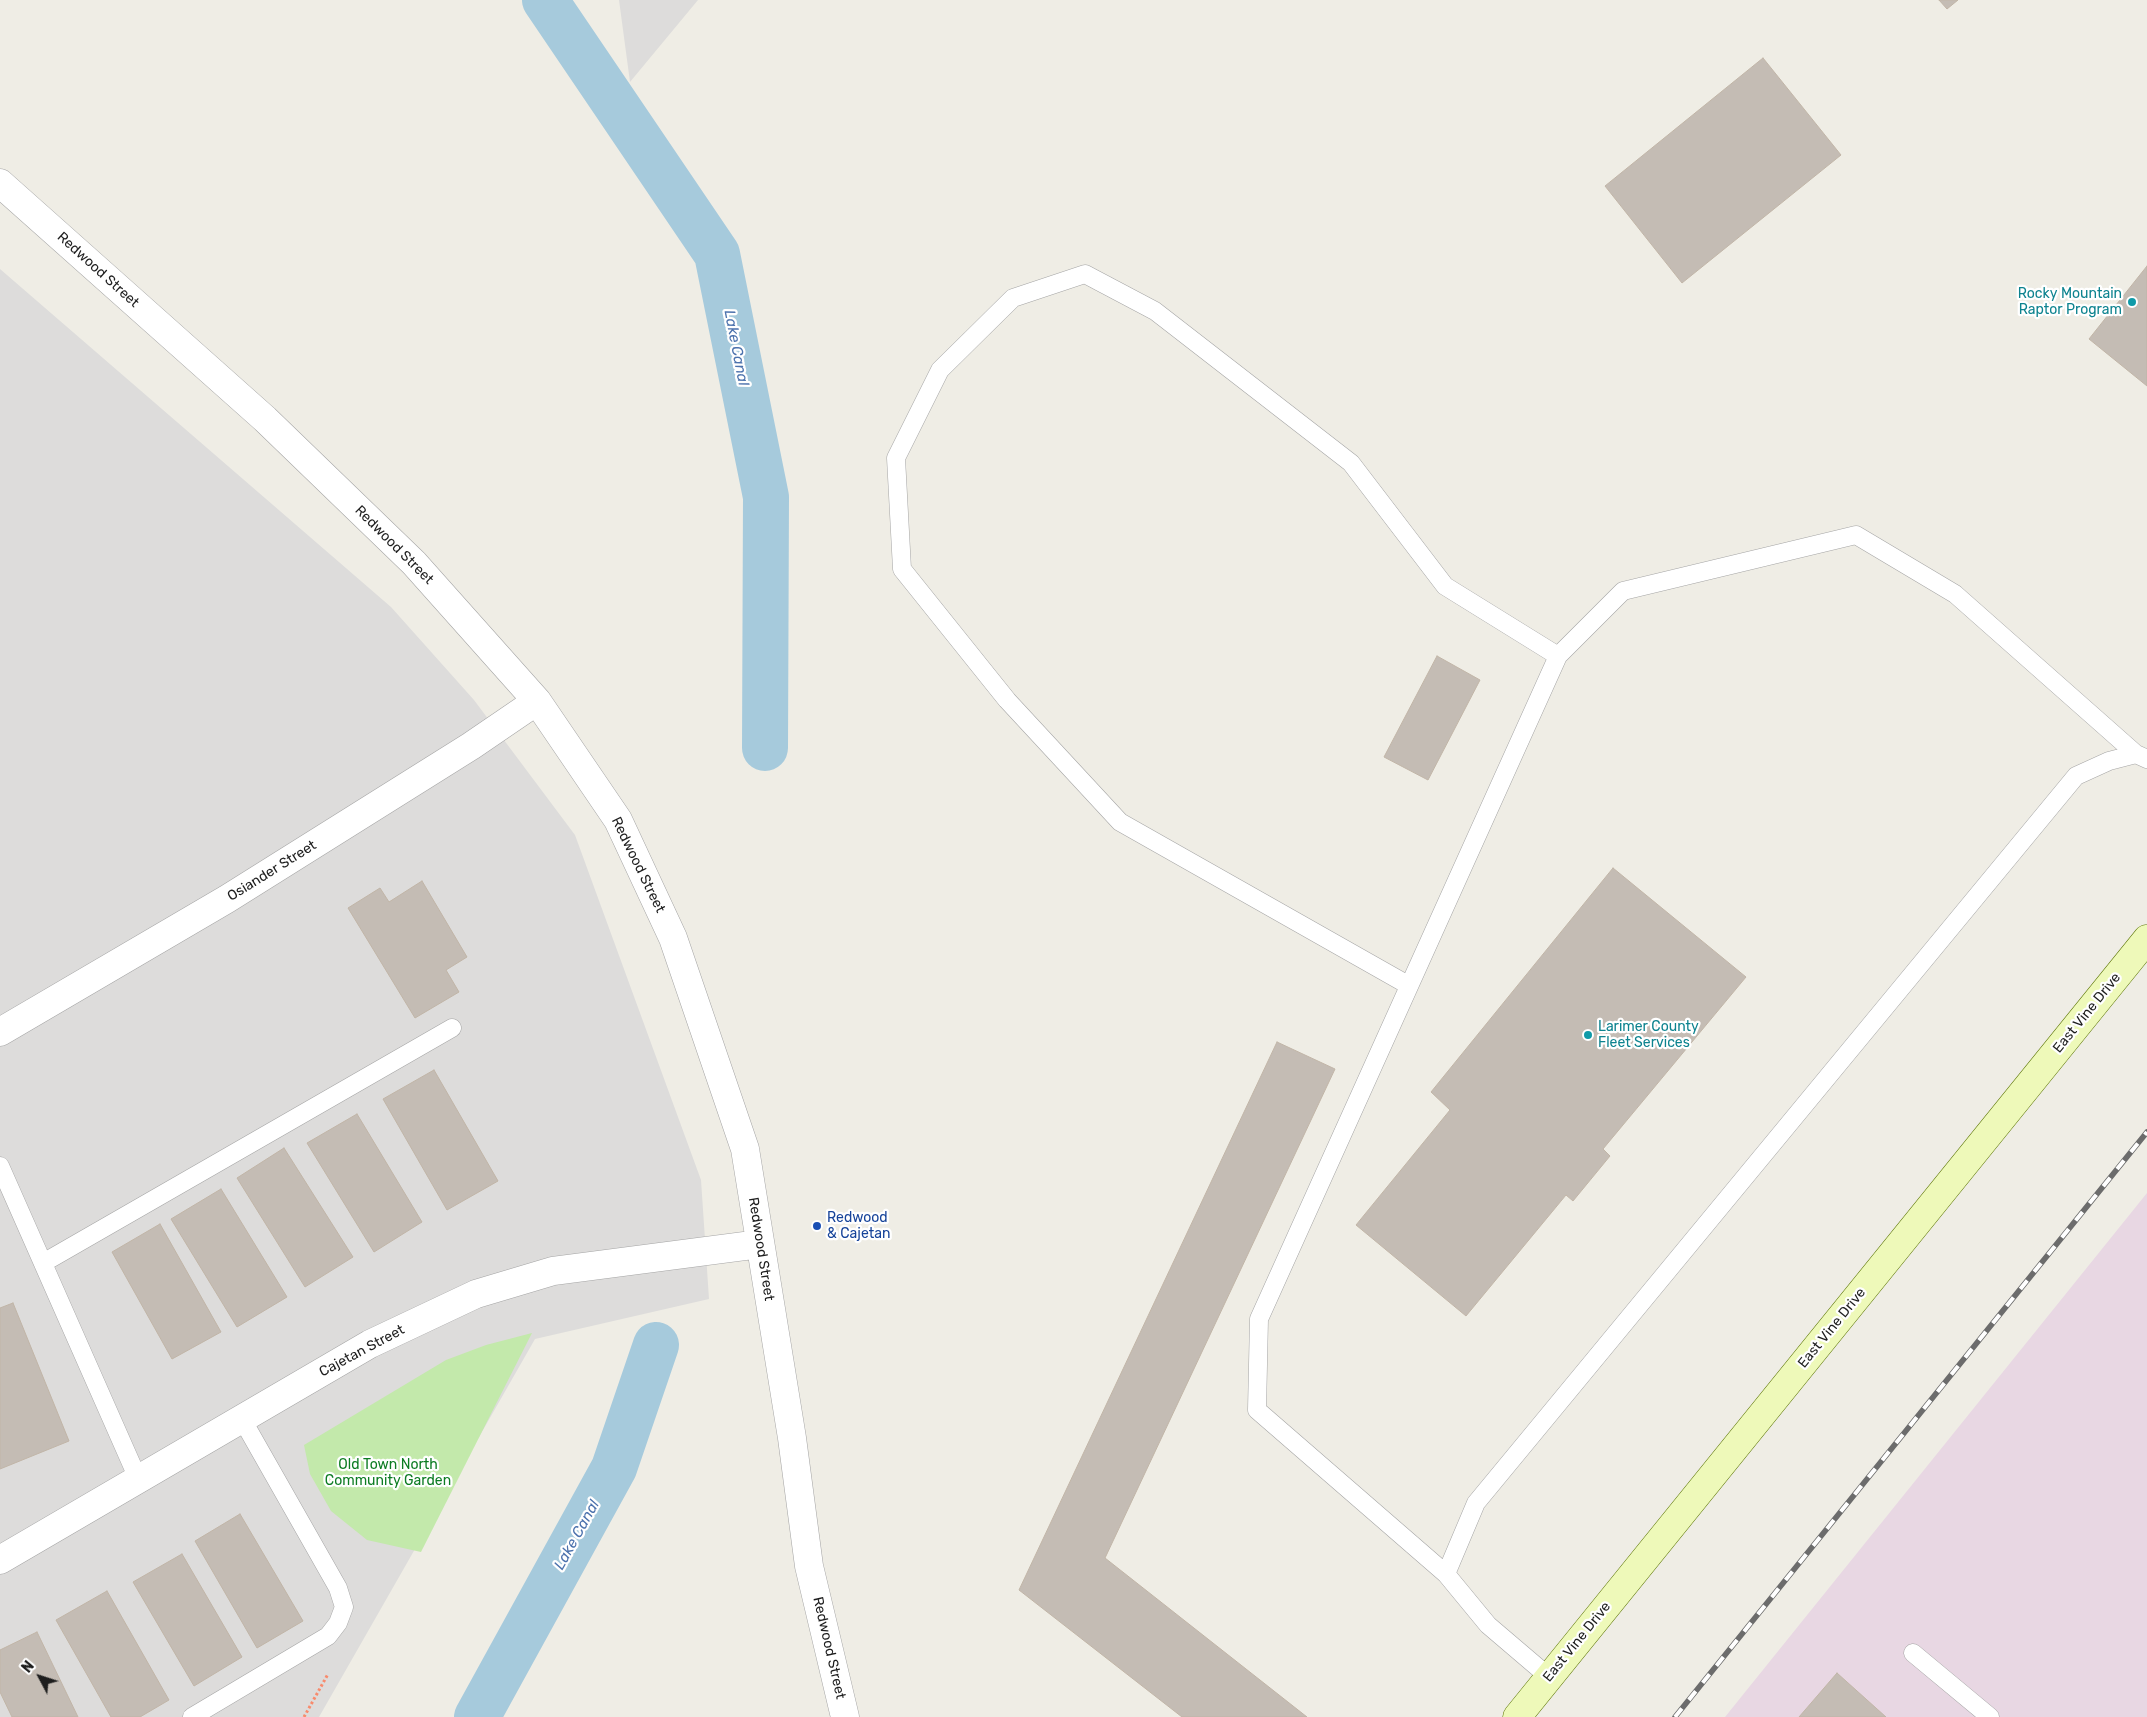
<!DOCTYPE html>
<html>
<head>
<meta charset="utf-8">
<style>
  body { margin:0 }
  #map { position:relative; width:2147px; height:1717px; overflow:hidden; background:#efede5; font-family:Rubik,sans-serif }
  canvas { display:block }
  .north { position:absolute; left:15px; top:1652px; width:50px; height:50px; -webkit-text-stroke:4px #fff; paint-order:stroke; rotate:310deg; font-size:14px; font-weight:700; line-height:20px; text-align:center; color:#1e1e1e }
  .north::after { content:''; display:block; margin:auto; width:18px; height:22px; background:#1e1e1e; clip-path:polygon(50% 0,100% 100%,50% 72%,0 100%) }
</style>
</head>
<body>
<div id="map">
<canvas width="2147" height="1717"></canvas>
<div class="north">N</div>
</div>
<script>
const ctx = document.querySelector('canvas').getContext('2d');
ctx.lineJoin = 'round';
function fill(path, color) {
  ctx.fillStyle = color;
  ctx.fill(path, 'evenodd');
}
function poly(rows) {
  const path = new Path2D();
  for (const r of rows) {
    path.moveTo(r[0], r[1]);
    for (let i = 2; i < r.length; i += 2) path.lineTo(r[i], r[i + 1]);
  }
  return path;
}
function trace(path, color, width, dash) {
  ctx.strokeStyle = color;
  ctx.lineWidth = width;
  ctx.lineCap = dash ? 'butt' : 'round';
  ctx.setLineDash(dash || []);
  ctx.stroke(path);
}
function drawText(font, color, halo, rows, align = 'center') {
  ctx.font = font + ' Rubik,sans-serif';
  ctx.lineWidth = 4.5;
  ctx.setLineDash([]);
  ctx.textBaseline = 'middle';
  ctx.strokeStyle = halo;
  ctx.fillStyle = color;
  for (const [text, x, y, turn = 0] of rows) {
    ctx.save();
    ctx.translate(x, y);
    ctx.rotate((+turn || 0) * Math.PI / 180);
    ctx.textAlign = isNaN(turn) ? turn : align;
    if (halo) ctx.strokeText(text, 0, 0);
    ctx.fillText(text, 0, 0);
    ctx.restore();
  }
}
fill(poly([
  [619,0,698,0,630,82],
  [0,269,391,607,474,700,575,835,701,1180,709,1299,535,1339,319,1717,0,1717]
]), '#dddcdb');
fill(poly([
  [2147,1193,2147,1717,1725,1717]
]), '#e8d7e3');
fill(poly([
  [532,1333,421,1552,367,1540,331,1511,310,1474,304,1445,446,1360,486,1345]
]), '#c3e9ab');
trace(poly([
  [545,0,717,254,766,497,765,748],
  [477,1717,614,1468,656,1345]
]), '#a6cadc', 46);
const building = poly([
  [1939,0,1958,0,1947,9,1939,0],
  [1763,58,1841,155,1682,283,1605,186,1763,58],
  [2147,266,2147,386,2089,339,2147,266],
  [1437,656,1480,680,1428,780,1384,757,1437,656],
  [1613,868,1746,977,1603,1149,1610,1156,1573,1201,1566,1195,1466,1316,1356,1225,1450,1110,1431,1092,1613,868],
  [422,881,467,957,446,970,459,992,415,1018,348,908,380,888,389,902,422,881],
  [1277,1042,1335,1069,1105,1558,1307,1717,1182,1717,1019,1590,1277,1042],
  [434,1070,498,1181,447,1210,383,1099,434,1070],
  [357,1114,422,1222,374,1252,307,1143,357,1114],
  [284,1148,353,1257,305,1287,237,1178,284,1148],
  [221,1189,287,1297,237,1327,171,1219,221,1189],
  [160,1224,221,1332,172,1359,112,1252,160,1224],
  [13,1303,69,1441,0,1469,0,1308,13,1303],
  [240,1514,303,1621,257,1648,195,1541,240,1514],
  [182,1554,242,1657,194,1686,133,1582,182,1554],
  [107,1591,169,1700,140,1717,111,1717,56,1620,107,1591],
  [37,1632,78,1717,12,1717,0,1692,0,1650,37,1632],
  [1837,1673,1886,1717,1799,1717,1837,1673]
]);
fill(building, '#c4bcb4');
trace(building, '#c1b5a7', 1);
const service = poly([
  [1408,985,1120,822,1007,700,902,569,896,458,940,370,1013,298,1085,274,1155,311,1351,463,1445,586,1558,656],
  [0,1166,139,1481],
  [43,1263,452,1028],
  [1446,1574,1257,1410,1259,1319,1558,656,1623,591,1856,535,1955,594,2136,754],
  [1913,1653,1990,1717],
  [1549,1677,1488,1625,1446,1574,1476,1503,2076,776,2109,761,2136,754,2147,759],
  [192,1717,328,1636,338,1623,344,1607,338,1588,242,1419]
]);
const minor = poly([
  [0,183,265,419,414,563,537,701,618,820,673,938,745,1149,792,1438,809,1566,845,1717],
  [0,1032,227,899,471,746,537,701],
  [0,1560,370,1344,476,1294,553,1271,760,1244]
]);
const secondary = poly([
  [1517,1717,2147,939]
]);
trace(service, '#a5a5a5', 19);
trace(minor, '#a5a5a5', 29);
trace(secondary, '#5c7506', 29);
trace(poly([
  [304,1717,328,1674]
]), '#f88b6d', 3, [2.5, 2.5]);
trace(service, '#fff', 18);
trace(minor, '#fff', 28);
trace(secondary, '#eef9b9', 28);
const rail = poly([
  [1675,1717,2147,1132]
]);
trace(rail, '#6c6c6c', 5.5);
trace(rail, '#fff', 4, [11]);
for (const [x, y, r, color] of [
  [2132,302,5,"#0f9aa8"],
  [1588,1035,5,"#0f9aa8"],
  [817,1226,5,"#1a4fb4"]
]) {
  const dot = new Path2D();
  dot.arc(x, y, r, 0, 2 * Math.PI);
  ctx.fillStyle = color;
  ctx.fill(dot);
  trace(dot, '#fff', 2);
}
drawText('14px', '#1e1e1e', '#fff', [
  ["Redwood Street",98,270,42],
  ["Redwood Street",394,545,45],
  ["Redwood Street",638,865,64],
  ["Osiander Street",272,871,-32],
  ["East Vine Drive",2087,1013,-51],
  ["Redwood Street",761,1249,81],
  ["East Vine Drive",1832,1328,-51],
  ["Cajetan Street",362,1351,-28],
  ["East Vine Drive",1577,1642,-51],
  ["Redwood Street",829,1648,77]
]);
drawText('14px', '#0d838f', '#fff', [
  ["Rocky Mountain",2122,294],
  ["Raptor Program",2122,310],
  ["Larimer County",1598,1027,"left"],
  ["Fleet Services",1598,1043,"left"]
], 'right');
drawText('14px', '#164399', '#fff', [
  ["Redwood",827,1218],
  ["& Cajetan",827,1234]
], 'left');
drawText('14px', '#0d7c23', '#fff', [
  ["Old Town North",388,1465],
  ["Community Garden",388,1481]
]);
drawText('italic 15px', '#4c72ad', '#fff', [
  ["Lake Canal",736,348,79],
  ["Lake Canal",577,1535,-61]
]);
</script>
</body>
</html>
